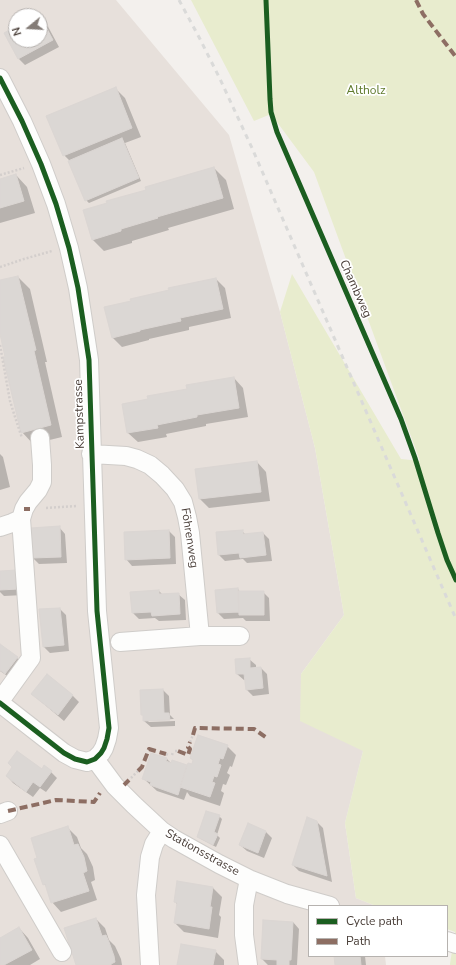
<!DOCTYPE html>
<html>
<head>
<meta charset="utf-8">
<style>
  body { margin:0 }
  #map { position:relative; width:456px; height:965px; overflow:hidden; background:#f3f0ed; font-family:"Nunito Sans",sans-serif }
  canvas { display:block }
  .legend { position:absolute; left:308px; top:905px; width:140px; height:52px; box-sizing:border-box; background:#fff; border:1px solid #b6b2af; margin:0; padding:5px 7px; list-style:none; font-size:12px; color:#493e38 }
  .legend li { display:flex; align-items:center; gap:8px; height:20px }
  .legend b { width:20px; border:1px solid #b6b2af }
  .north { position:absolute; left:8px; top:8px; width:40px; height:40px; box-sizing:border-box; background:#fff; border:1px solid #b6b2af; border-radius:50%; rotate:252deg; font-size:11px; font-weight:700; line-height:16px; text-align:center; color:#493e38 }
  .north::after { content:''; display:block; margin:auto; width:14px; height:18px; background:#847c77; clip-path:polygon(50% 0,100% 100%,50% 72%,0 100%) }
</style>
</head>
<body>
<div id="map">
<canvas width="456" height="965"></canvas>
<ul class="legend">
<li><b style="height:5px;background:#1b5e20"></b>Cycle path</li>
<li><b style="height:5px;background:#8d6e63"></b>Path</li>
</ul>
<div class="north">N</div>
</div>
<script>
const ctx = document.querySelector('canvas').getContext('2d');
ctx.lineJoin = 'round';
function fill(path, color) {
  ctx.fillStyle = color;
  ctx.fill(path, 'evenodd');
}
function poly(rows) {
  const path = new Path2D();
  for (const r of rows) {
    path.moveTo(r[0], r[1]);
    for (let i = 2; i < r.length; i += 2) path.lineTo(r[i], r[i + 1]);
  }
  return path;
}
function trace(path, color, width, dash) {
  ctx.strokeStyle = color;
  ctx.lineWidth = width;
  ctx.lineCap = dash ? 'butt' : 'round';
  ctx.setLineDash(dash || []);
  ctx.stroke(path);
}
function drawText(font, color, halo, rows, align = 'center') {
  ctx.font = font + ' "Nunito Sans",sans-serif';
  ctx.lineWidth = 3.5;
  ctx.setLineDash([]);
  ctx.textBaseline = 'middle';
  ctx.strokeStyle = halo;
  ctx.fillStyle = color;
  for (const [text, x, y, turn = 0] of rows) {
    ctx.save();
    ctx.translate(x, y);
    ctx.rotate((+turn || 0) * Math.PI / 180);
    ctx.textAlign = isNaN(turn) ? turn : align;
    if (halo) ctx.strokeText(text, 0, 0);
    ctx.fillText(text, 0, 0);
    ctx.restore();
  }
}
fill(poly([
  [0,0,116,0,229,135,280,312,315,448,344,615,301,674,363,751,345,823,356,898,376,906,309,906,309,956,385,956,386,965,0,965],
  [16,16,40,16,40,40,16,40]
]), '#e7e0db');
fill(poly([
  [191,0,456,0,456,965,450,965,450,964,455,932,447,929,447,906,376,906,356,898,345,823,363,751,300,721,301,674,344,615,315,448,280,312,292,274,401,459,420,461,314,172,271,114,254,121]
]), '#e8ecce');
fill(poly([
  [145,853,145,965,140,965,135,898,139,856]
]), '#e5e0de');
fill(poly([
  [39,15,45,21,59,47,25,65,19,59,5,33,16,27,16,40,40,40,40,16,37,16],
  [115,88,125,98,141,137,125,143,141,181,89,203,86,200,69,160,64,155],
  [214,168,226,180,234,209,168,228,169,230,132,241,132,243,104,251,92,239],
  [16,175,27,187,35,213,0,223,0,180],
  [18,277,30,289,47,362,45,362,62,437,33,444,22,432,0,330,0,281],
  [216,279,225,288,231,318,189,327,189,330,149,339,149,340,122,347,112,337,132,302],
  [234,378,243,388,248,417,206,424,206,426,166,434,167,437,138,442,128,433,123,404,149,400],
  [0,454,3,457,10,487,0,490],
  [257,462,266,472,270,501,209,508,200,499,196,470],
  [59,527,65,534,67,563,39,564,33,558],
  [169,531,175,537,176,564,132,566,126,559],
  [242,531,246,535,263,533,269,539,272,561,247,563,243,559,225,561,219,555],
  [0,572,24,595,4,596,0,592],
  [238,589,240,592,263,592,269,598,270,621,246,621,243,618,224,619,218,613],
  [159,591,163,595,178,594,185,600,186,620,159,621,155,618,139,619,133,613],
  [60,609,66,615,69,651,50,653,44,647],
  [0,646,17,658,23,664,12,679,0,671],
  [249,659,256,665,256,668,261,668,267,674,269,694,253,696,247,690,246,680,244,680,237,674],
  [47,675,73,696,79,702,64,721,39,700,32,694],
  [163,690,169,696,170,715,174,719,147,720,149,722,175,721,175,720,175,726,151,727,144,721,144,717,142,714],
  [227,746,236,755,232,767,230,766,227,773,230,775,226,785,223,784,221,791,224,793,220,806,190,796,187,792,184,800,157,791,143,778,167,759,172,764,187,766,188,767,193,765,194,761,191,758],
  [42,770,51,772,57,778,46,792,40,788,33,797,13,783,7,776],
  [219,816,222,819,217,835,220,838,216,847,201,839,198,836],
  [317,822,323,828,332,882,299,871,293,865],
  [248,825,266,832,272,838,264,858,247,851,240,845],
  [67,827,77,837,81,848,87,854,93,867,95,880,91,882,97,900,61,912,52,902,48,888,44,884,38,859],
  [213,888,222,897,219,915,221,917,218,938,184,932,175,923,178,905,175,902],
  [96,919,105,928,109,940,115,946,121,959,122,965,77,965],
  [293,922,299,929,297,965,268,965,262,959],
  [19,928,28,938,40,959,30,965,0,965,0,939],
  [215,951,224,960,224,965,179,965],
  [335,956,365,956,366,965,336,965]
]), '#0003');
const building = poly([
  [39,14,53,40,18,59,4,33,16,26,16,40,40,40,40,16,35,16,39,14],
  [116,87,132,128,63,156,46,116,116,87],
  [122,138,139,178,85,201,68,161,122,138],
  [214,167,223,198,157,217,158,218,121,229,121,231,92,240,83,210,107,203,106,201,146,190,145,187,214,167],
  [16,174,24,201,0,208,0,179,16,174],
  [18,276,36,350,34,351,51,425,21,433,3,357,5,357,0,334,0,280,18,276],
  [216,278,223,309,180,318,181,321,140,330,140,331,112,338,104,307,131,301,130,299,169,290,168,288,216,278],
  [234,377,239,408,197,415,197,417,157,425,158,428,127,433,122,404,148,399,147,396,187,389,186,385,234,377],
  [257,461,261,492,199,499,195,469,257,461],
  [60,526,61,557,32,558,31,528,60,526],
  [169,530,170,558,125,560,124,532,169,530],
  [243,530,243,534,263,532,266,555,240,558,239,553,218,555,216,532,243,530],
  [17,570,18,589,0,590,0,571,17,570],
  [238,588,239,612,217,613,215,590,238,588],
  [159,590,159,594,179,593,180,614,152,616,151,612,132,613,130,592,159,590],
  [238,591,264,591,264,615,239,615,238,591],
  [60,608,64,645,43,647,39,609,60,608],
  [0,644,18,657,5,674,0,670,0,644],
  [250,658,250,668,261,667,263,688,246,690,244,674,236,674,235,659,250,658],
  [47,674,73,695,58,715,31,694,47,674],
  [163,689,164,713,169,713,170,720,143,721,143,715,141,715,140,690,163,689],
  [198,735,228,745,223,759,220,758,218,764,221,765,217,777,214,776,212,782,215,783,210,797,180,787,188,763,192,764,193,760,190,758,198,735],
  [17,751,42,769,44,765,52,771,40,787,33,782,26,792,6,776,12,767,8,763,17,751],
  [151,753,167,758,166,761,171,763,172,760,187,765,178,795,150,785,151,782,142,779,151,753],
  [206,811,220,815,214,832,218,834,213,845,197,837,206,811],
  [307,817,317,821,327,876,292,865,307,817],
  [248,823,266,831,258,853,239,845,248,823],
  [68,826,74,845,78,844,84,857,87,871,83,873,89,891,51,903,45,884,43,885,34,859,37,858,31,838,68,826],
  [177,881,213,887,210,907,212,907,209,929,174,923,177,903,174,902,177,881],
  [96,918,102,936,106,935,109,942,114,956,115,962,111,964,111,965,76,965,64,928,96,918],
  [263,920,293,922,291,960,289,960,289,965,277,965,277,960,261,959,263,920],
  [19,927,32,950,4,965,0,965,0,938,19,927],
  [181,944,216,950,213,965,177,965,181,944],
  [334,956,360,956,361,965,335,965,334,956]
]);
fill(building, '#dbd7d4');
trace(building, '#dbd6d3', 1);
const minor = poly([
  [0,78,22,121,41,164,56,204,69,248,78,288,89,360,97,611,109,728,107,739,104,748,101,753,95,759,87,762,75,759,64,753,0,703],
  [91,454,126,456,137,459,150,465,162,475,175,489,183,502,187,517,190,533,200,636,240,636],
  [0,527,12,523,21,519],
  [120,642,200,636],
  [0,701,31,658,21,519,24,509,28,502,38,490,42,482,42,465,40,438],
  [95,759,115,786,134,805,162,831,174,839,219,864,249,879,287,894,330,906],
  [0,814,8,811],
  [0,845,62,952],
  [447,941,456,944],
  [150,965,146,895,150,857,154,844,162,831],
  [248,965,244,935,244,905,249,879]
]);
trace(minor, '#cfccc9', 20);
trace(poly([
  [0,175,24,168],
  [0,267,24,259,52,251],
  [0,345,10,401,15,417,22,438],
  [46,508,77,506],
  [190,742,193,735],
  [175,751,178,751],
  [166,754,168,755],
  [172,755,173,752],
  [131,778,138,771]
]), '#d3cecc', 2.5, [2, 2]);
trace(minor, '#fdfdfc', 18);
trace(poly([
  [179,0,200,39,220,79,252,148,456,619]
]), '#dadad9', 3, [5, 5]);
trace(poly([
  [416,0,423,14,456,57],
  [24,509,30,509],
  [193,735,195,728,254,729,267,738],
  [178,751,188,755,190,749,188,747,190,742],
  [138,771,142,767,149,749,166,754],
  [124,785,129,780],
  [8,811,56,800,94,802,100,793]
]), '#8d6e63', 4, [8, 4]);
trace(poly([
  [266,0,270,99,271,112,277,132,401,419,415,458,438,533,447,560,456,580],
  [0,78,22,121,41,164,56,204,69,248,78,288,89,360,97,611,109,728,107,739,104,748,101,753,95,759,87,762,75,759,64,753,0,703]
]), '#1b5e20', 5);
drawText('12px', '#5f7a2c', '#fff', [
  ["Altholz",366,91]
]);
drawText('12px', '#493e38', '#fff', [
  ["Chambweg",355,289,66],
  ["Kampstrasse",80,414,-92],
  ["Föhrenweg",189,538,81],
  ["Stationsstrasse",202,853,29]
]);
</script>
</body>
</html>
